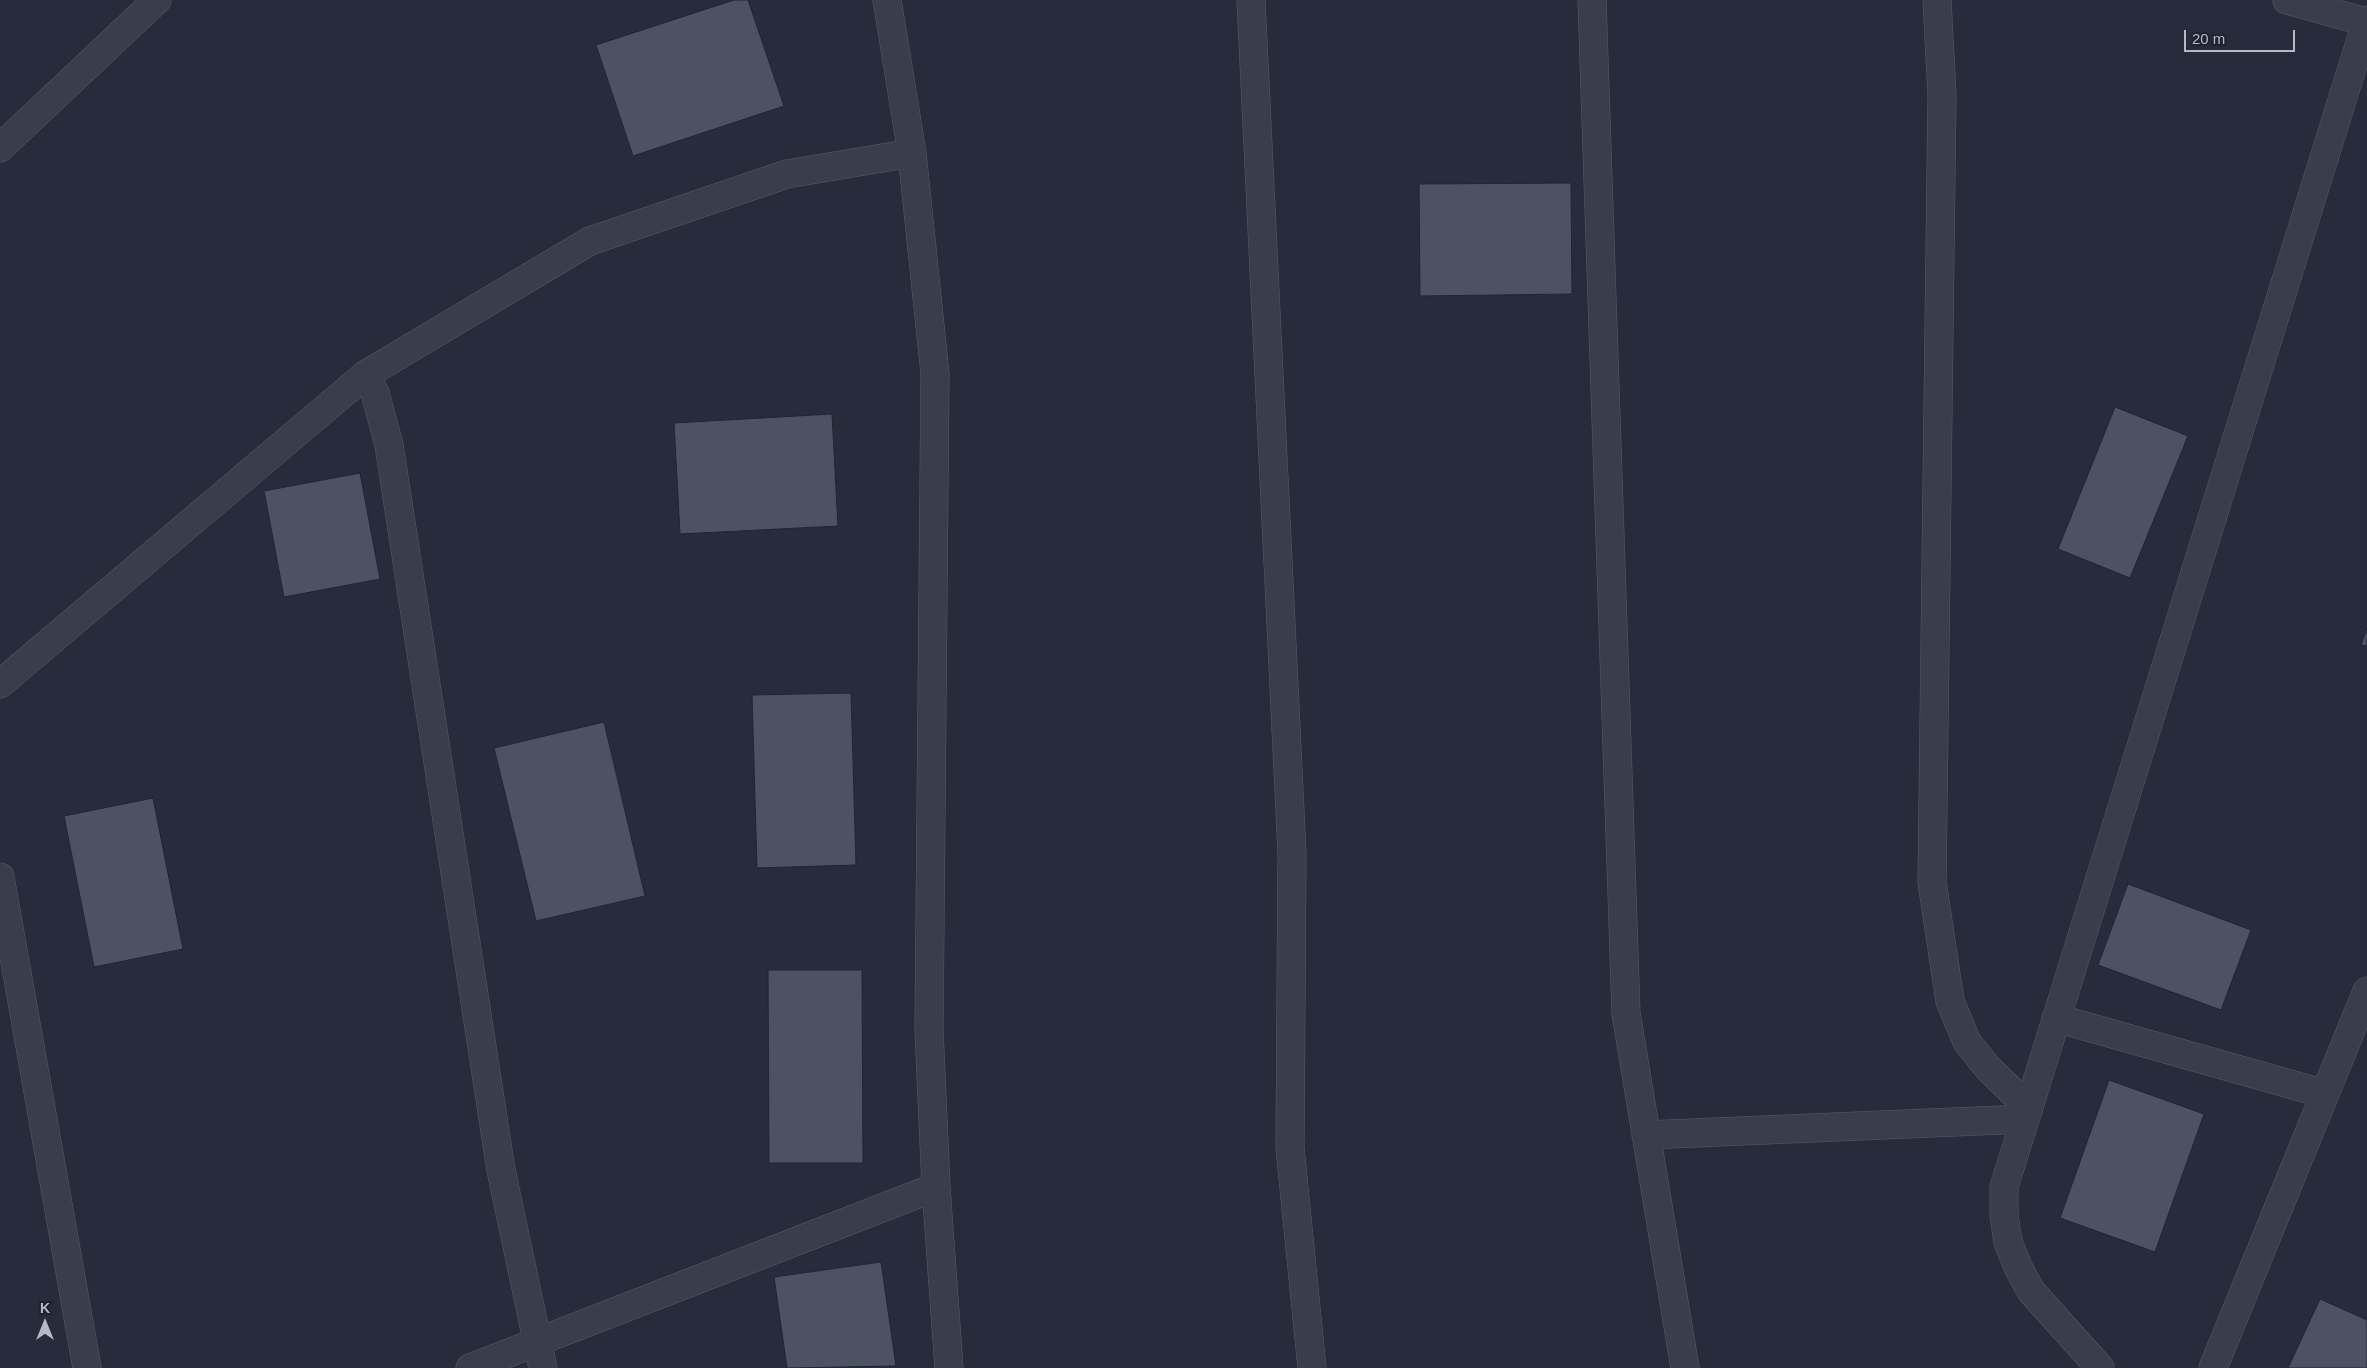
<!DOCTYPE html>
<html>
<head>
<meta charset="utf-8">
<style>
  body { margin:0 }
  #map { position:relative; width:2367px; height:1368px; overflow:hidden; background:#262c3b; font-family:Helvetica,sans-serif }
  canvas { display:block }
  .north { position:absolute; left:20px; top:1298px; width:50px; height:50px; -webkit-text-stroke:4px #1e2331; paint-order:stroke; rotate:0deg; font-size:14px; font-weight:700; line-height:20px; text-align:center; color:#b5b9c7 }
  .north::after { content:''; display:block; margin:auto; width:18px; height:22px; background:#b5b9c7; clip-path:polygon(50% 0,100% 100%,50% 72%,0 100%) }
  .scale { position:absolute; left:2184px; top:30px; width:111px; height:22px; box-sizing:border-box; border:2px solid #b5b9c7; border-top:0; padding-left:6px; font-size:15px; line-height:18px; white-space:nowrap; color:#b5b9c7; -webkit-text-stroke:4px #1e2331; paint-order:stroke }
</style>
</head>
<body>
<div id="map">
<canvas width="2367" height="1368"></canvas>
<div class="north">K</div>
<div class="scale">20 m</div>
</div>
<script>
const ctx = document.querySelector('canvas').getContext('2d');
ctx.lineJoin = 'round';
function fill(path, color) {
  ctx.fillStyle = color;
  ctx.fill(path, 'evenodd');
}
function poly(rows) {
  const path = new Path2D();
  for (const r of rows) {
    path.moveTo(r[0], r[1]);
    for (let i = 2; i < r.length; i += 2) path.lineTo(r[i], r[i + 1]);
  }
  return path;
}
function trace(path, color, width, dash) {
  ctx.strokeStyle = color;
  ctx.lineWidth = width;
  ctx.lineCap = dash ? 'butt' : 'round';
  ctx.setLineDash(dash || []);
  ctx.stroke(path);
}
const building = poly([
  [734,0,748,0,784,106,633,156,596,45,734,0],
  [1571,183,1572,294,1420,296,1419,184,1571,183],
  [2115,407,2188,436,2130,578,2058,549,2115,407],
  [832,414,838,526,680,534,674,423,832,414],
  [360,473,380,579,284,597,264,491,360,473],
  [2367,628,2367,646,2361,645,2367,628],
  [851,693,856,865,757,868,752,695,851,693],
  [604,722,645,896,536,921,494,748,604,722],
  [153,798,183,949,94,967,64,816,153,798],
  [2128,884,2251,930,2221,1010,2098,965,2128,884],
  [768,970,862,970,863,1163,769,1163,768,970],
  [2109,1080,2204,1114,2155,1252,2060,1218,2109,1080],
  [881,1262,896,1366,787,1368,774,1277,881,1262],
  [2320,1299,2367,1320,2367,1368,2288,1368,2320,1299]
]);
fill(building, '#4c5264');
trace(building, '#202533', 1);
const minor = poly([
  [887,0,912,153,935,374,929,1030,936,1187,949,1368],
  [1251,0,1292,853,1290,1148,1312,1368],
  [1592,0,1626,1013,1685,1368],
  [1937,0,1942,94,1932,882,1950,1001,1967,1042,1988,1068,2028,1107],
  [2287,0,2366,22],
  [365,375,375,393,389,445,501,1170,543,1368],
  [0,684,365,375,590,241,787,174,912,153],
  [0,877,87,1368],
  [2056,1018,2325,1094],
  [1646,1135,2025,1119],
  [470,1368,936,1187],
  [2100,1368,2031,1291,2018,1267,2008,1242,2004,1215,2004,1187,2367,20],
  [2213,1368,2367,991]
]);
const tertiary = poly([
  [0,148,157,0]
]);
trace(minor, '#575c6a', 29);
trace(tertiary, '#575c6a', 29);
trace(minor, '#393e4c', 28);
trace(tertiary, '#393e4c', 28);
</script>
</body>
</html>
